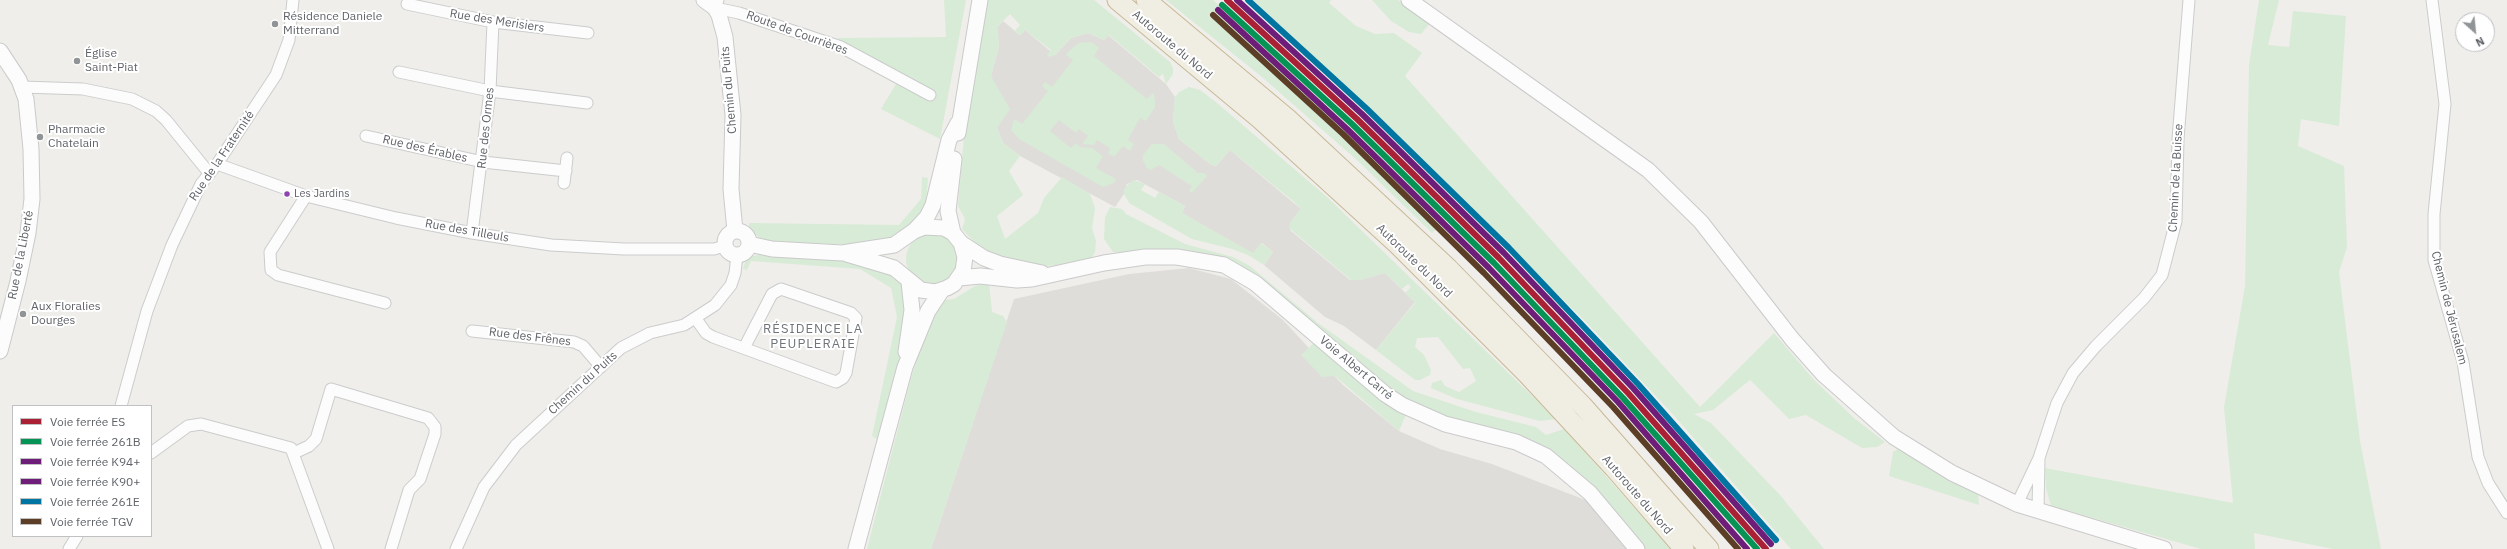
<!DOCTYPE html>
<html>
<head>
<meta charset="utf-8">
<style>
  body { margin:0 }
  #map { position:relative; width:2507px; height:549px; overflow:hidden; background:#efeeea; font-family:"IBM Plex Sans",sans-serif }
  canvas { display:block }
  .legend { position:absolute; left:12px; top:405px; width:140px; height:132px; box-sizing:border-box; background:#fff; border:1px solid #bfc1c3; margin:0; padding:5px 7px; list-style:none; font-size:12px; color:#5f6368 }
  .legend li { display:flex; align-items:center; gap:8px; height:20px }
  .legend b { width:20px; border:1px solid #bfc1c3 }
  .north { position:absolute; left:2455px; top:12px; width:40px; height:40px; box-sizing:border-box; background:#fff; border:1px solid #bfc1c3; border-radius:50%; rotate:153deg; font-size:11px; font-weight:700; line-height:16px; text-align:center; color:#5f6368 }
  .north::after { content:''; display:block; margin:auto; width:14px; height:18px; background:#919496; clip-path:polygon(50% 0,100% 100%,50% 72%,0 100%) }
</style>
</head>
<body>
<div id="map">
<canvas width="2507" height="549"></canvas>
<ul class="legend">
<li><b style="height:5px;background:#aa2135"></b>Voie ferrée ES</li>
<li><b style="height:5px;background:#069456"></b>Voie ferrée 261B</li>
<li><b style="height:5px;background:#6e1e78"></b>Voie ferrée K94+</li>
<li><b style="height:5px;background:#6e1e78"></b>Voie ferrée K90+</li>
<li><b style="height:5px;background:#0075a1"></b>Voie ferrée 261E</li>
<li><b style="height:5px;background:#5c3e26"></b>Voie ferrée TGV</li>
</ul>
<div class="north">N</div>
</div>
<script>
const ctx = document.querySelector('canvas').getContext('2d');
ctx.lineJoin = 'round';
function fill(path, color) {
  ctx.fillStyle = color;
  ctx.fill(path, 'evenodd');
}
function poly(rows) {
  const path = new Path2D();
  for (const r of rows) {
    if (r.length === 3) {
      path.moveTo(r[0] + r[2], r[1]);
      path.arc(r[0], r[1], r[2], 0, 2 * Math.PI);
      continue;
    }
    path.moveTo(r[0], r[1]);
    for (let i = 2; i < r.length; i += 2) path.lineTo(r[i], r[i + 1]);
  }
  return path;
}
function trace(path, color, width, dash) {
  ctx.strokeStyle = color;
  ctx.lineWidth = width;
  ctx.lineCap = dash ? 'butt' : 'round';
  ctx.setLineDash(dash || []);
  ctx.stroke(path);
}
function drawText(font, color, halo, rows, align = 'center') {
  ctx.font = font + ' "IBM Plex Sans",sans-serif';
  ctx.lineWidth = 4;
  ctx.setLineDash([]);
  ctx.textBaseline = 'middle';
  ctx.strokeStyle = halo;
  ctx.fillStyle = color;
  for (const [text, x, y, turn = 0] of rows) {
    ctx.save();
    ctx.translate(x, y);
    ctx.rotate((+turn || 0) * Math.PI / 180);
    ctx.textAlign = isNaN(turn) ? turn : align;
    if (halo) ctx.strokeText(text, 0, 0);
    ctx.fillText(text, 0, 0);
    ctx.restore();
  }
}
fill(poly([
  [1003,21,1020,35,1025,30,1055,55,1071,38,1088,33,1104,40,1108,35,1166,84,1175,97,1173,121,1179,139,1210,164,1216,166,1230,150,1301,209,1290,223,1290,230,1350,280,1360,280,1385,273,1415,302,1376,350,1344,326,1325,317,1264,265,1273,252,1262,243,1253,254,1182,213,1185,206,1137,180,1127,184,1124,194,1115,207,1020,156,1003,143,997,128,991,76,999,46,997,27],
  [1189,268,1231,279,1283,320,1343,385,1399,431,1440,449,1492,464,1588,501,1629,549,931,549,1014,299,1129,274]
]), '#dfddda');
fill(poly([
  [944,0,966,0,940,139,881,109,902,74,839,43,838,38,946,37],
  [986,0,1094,0,1170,62,1173,68,1173,74,1166,84,1163,74,1159,77,1109,35,1104,40,1088,33,1071,38,1055,55,1049,57,1047,55,1051,50,1025,30,1020,35,1014,32,1020,25,1010,14,997,27,999,46,991,76,1010,109,997,128,1003,143,1020,156,1009,171,1023,195,997,216,1005,239,1038,213,1044,198,1062,177,1090,194,1095,208,1092,228,1096,241,1095,252,1091,258,1083,263,1044,266,1000,257,980,248,962,229,965,219,958,206,965,123],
  [1166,0,1213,0,1449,218,1432,233,1358,161,1262,77],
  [1246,0,1331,0,1329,3,1356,26,1375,34,1394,33,1422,53,1405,76,1700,407,1774,333,1814,380,1854,418,1885,442,1877,447,1862,448,1806,415,1789,419,1750,380,1713,410,1694,414,1711,423,1780,495,1824,549,1791,549,1669,410,1584,320,1358,101],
  [1372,0,1398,0,1430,23,1421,34,1409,32,1391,21],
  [2259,0,2279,0,2268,45,2289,47,2293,11,2346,16,2339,126,2301,119,2298,146,2344,166,2347,247,2339,272,2360,441,2381,549,2333,549,2254,533,2255,549,2201,549,2051,506,2046,488,2045,468,2233,503,2224,407,2245,286,2249,65],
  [1085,42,1093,43,1099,48,1094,56,1147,99,1153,93,1155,99,1155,107,1146,121,1140,118,1128,140,1134,144,1130,151,1123,146,1114,157,1108,153,1110,148,1097,140,1094,145,1082,144,1088,136,1079,129,1076,133,1059,120,1050,131,1071,148,1076,143,1080,147,1092,148,1103,156,1096,168,1116,179,1114,183,1103,187,1019,139,1011,130,1014,119,1022,124,1048,91,1042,86,1045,82,1052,87,1073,60,1066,55,1069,51,1079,43],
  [1189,87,1200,90,1217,103,1327,197,1556,419,1540,421,1457,399,1431,388,1432,383,1441,380,1445,386,1459,392,1476,381,1470,368,1463,369,1438,337,1417,338,1415,347,1424,355,1431,370,1430,375,1420,380,1415,380,1376,350,1415,303,1405,293,1411,287,1408,284,1402,289,1385,273,1360,280,1351,280,1289,228,1290,223,1301,209,1293,201,1230,150,1216,166,1210,164,1179,139,1173,121,1175,97,1179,92],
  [1152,144,1164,144,1198,173,1204,173,1207,176,1192,193,1189,191,1192,186,1159,165,1151,170,1147,168,1143,161,1143,155],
  [922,177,928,178,926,204,916,220,890,242,874,245,828,244,771,241,758,237,749,227,749,223,899,225,921,199],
  [1133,180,1145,184,1141,190,1155,198,1159,192,1185,206,1182,213,1253,253,1261,243,1273,252,1264,265,1248,255,1232,249,1192,239,1129,203,1124,194,1124,189],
  [1110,207,1122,209,1126,214,1185,244,1233,257,1250,266,1318,323,1413,391,1476,412,1536,427,1546,435,1564,429,1671,549,1644,549,1525,440,1498,429,1442,417,1411,403,1399,431,1335,376,1322,377,1301,355,1322,335,1258,280,1148,252,1113,252,1104,239,1105,217],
  [932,259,26],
  [759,255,842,258,891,270,902,283,908,314,897,374,877,439,872,436,897,317,891,288,860,269,751,261,747,270,743,269,747,257],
  [989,283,992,312,1003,316,1007,322,931,549,867,549,911,378,932,313,938,301,954,299,975,286],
  [1901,447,1978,492,1979,505,1889,476,1893,452]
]), '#d8ebd6');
const street = poly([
  [718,0,715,8,739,13,841,47,930,95],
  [2432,0,2445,104,2434,214,2434,260,2463,362,2478,457,2488,483,2507,513],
  [407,4,493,22,588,33],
  [399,72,490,91,587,103],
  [22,87,83,89,132,99,156,111,166,120,209,173],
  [366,136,483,162,566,171],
  [217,164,306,196,396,218,472,233,551,245,624,249,714,249,725,246],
  [564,183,567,158],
  [306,196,270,252,271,270,278,275,385,303],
  [472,233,490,91,493,22],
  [696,319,706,333,713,337,836,382,843,378,846,373,856,318,851,313,781,289,772,294,744,348],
  [472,331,574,342,583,346,601,367],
  [121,406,147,311,172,245,201,184,217,164,276,75,289,40,293,0],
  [151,453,188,426,201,424,291,448,328,549],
  [294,453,309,446,316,439,331,389,428,418,435,427,435,434,420,479,409,490,391,549],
  [2017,504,2039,458,2057,403,2073,373,2096,346,2144,298,2162,275,2176,221,2178,139,2189,0],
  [2038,511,2039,458],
  [69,549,77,536],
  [456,549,484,487,516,445,621,348,650,333,684,325,715,305,731,285,735,273,737,255]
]);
const secondary = poly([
  [704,0,715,8,719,15,725,37,733,115,731,189,735,231],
  [1409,0,1648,170,1701,222,1792,339,1824,375,1894,437,1952,473,2017,504,2164,549],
  [0,51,19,80,26,99,31,149,32,199,28,233,18,281,0,351],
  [958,133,980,0],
  [737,243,12],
  [953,233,948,211,954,159],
  [961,243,984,258,1000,264,1042,273],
  [749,244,772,249,842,253,894,245,914,231,927,217,933,205,949,140,958,123],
  [847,254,894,268,921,290,935,292,947,288,954,284,963,271,965,257,961,243,953,233,944,228,924,227,914,231],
  [959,278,980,276,1017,280,1032,279,1104,263,1145,257,1177,257,1224,265,1255,283,1385,394,1402,405,1445,424,1516,442,1546,456,1590,493,1637,549],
  [906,352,912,310,909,282],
  [856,549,905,367,928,311,942,290]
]);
const highway = poly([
  [1117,0,1261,120,1398,245,1528,375,1614,468,1684,549],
  [1146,0,1287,118,1448,268,1583,406,1709,549]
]);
trace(street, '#cbcccc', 13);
trace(secondary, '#cacacb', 17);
trace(highway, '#c8b996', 21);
trace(street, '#fdfcfc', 11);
trace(secondary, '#fdfcfc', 15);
trace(highway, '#f0ede3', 19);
trace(poly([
  [1227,0,1357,119,1499,258,1628,393,1766,549]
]), '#aa2135', 6);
trace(poly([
  [1222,5,1352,124,1494,263,1623,398,1757,549]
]), '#069456', 6);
trace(poly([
  [1237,0,1362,114,1504,253,1633,388,1771,544]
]), '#6e1e78', 6);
trace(poly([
  [1218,10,1347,129,1489,268,1618,402,1747,549]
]), '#6e1e78', 6);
trace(poly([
  [1248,0,1367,109,1509,248,1638,384,1776,540]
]), '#0075a1', 6);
trace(poly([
  [1213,15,1343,134,1484,273,1613,407,1738,549]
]), '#5c3e26', 6);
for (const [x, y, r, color] of [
  [275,24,4,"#919496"],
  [77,61,4,"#919496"],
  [40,137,4,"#919496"],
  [287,194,3.5,"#8e44ad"],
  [23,314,4,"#919496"]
]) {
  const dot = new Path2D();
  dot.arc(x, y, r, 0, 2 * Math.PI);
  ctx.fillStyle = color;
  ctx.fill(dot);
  trace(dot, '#fff', 1.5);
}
drawText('11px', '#5f6368', '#fff', [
  ["Les Jardins",294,194]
], 'left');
drawText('12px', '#5f6368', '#fff', [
  ["Résidence Daniele",283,17],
  ["Mitterrand",283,31],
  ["Église",85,54],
  ["Saint-Piat",85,68],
  ["Pharmacie",48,130],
  ["Chatelain",48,144],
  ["Aux Floralies",31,307],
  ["Dourges",31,321]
], 'left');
drawText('12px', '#5f6368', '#fff', [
  ["Rue des Merisiers",497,21,9],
  ["Route de Courrières",797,33,20],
  ["Autoroute du Nord",1172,45,40],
  ["Chemin du Puits",729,90,-95],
  ["Rue des Ormes",486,128,-84],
  ["Rue des Érables",425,149,13],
  ["Rue de la Fraternité",222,156,-56],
  ["Chemin de la Buisse",2176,178,-87],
  ["Rue des Tilleuls",467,231,10],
  ["Rue de la Liberté",21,255,-79],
  ["Autoroute du Nord",1414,261,44],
  ["Chemin de Jérusalem",2449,308,76],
  ["Rue des Frênes",530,337,7],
  ["Voie Albert Carré",1356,368,40],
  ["Chemin du Puits",583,383,-42],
  ["Autoroute du Nord",1637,495,49]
]);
ctx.letterSpacing = '1px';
drawText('13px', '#70757a', '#fff', [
  ["RÉSIDENCE LA",813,329],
  ["PEUPLERAIE",813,344]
]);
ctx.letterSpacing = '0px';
</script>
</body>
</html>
